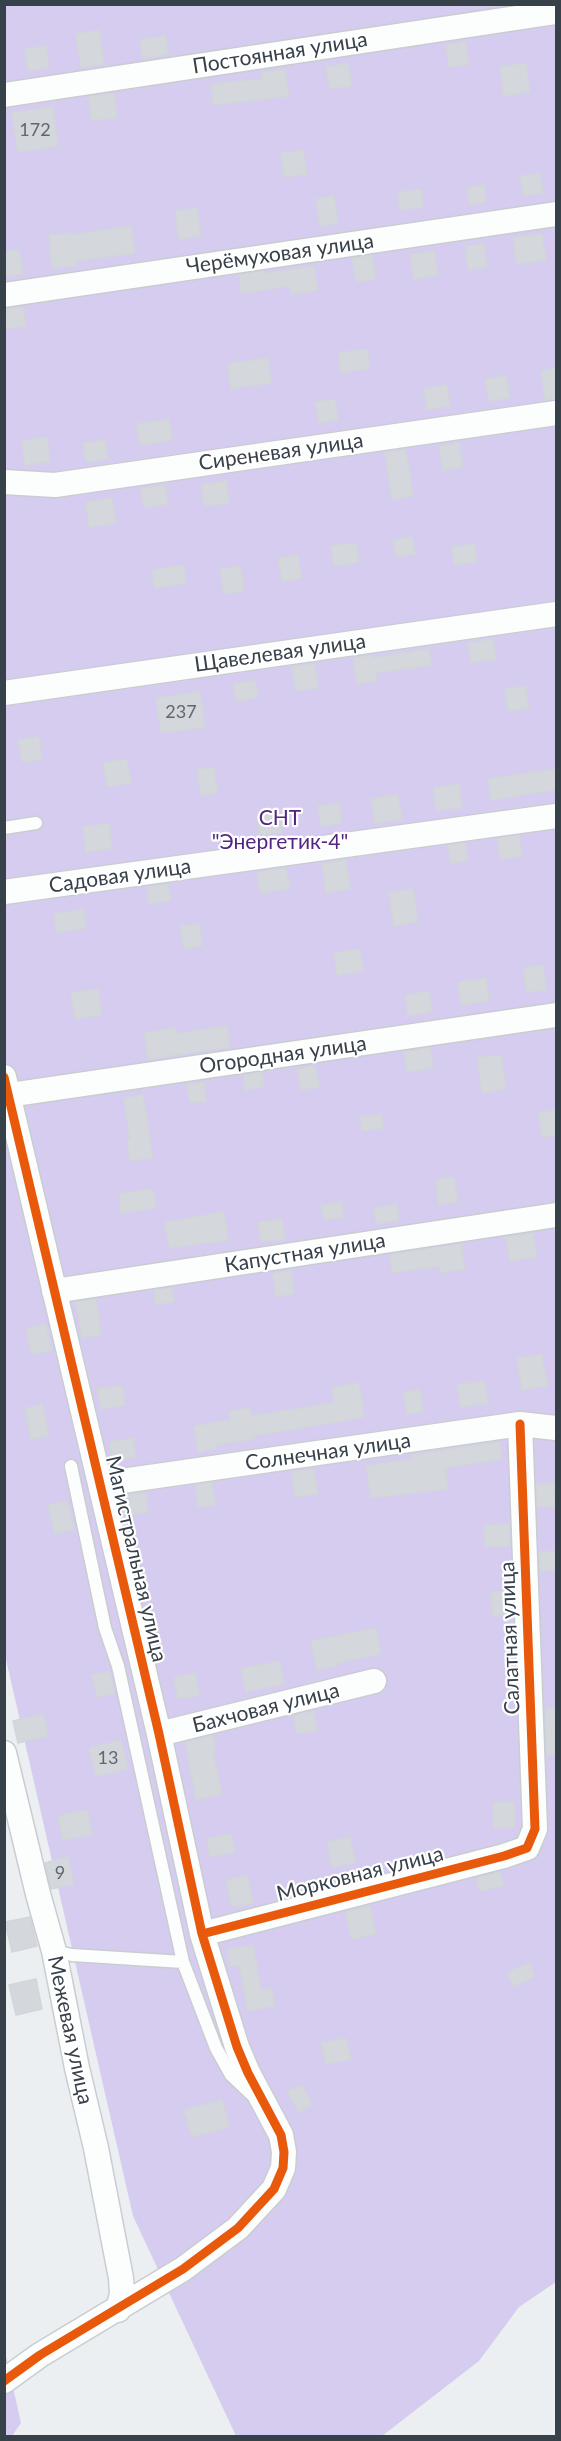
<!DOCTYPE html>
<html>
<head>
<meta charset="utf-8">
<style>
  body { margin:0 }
  #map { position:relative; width:561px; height:2441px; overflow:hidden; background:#eceff2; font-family:Lato,sans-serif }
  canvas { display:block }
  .frame { position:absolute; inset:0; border:6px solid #37414a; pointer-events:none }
</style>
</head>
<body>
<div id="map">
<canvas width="561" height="2441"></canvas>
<div class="frame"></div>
</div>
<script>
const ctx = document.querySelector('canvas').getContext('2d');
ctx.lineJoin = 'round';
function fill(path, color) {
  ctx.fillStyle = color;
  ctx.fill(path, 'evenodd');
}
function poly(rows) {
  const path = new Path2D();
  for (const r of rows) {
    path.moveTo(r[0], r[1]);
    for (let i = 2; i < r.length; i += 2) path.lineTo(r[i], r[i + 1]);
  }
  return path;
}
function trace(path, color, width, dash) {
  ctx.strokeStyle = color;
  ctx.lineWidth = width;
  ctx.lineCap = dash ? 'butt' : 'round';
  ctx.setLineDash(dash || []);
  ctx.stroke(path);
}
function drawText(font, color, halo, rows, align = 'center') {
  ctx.font = font + ' Lato,sans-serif';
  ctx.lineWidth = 4.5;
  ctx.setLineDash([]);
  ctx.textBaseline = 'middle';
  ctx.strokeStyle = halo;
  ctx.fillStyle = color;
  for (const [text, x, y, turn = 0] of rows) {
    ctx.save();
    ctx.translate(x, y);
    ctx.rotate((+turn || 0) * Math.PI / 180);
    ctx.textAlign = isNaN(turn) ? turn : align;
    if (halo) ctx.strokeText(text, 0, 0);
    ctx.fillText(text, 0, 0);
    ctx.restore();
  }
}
fill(poly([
  [4,5,556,5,556,2282,519,2307,479,2361,382,2436,236,2436,133,2216,5,1655],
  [4,2347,21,2423,12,2436,5,2436]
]), '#d5ccef');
const building = poly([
  [99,30,104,64,81,67,76,34,99,30],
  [166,36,168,54,143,58,140,40,166,36],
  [465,42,469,64,449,67,446,45,465,42],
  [46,46,49,68,28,71,25,49,46,46],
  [348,63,352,86,330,89,326,67,348,63],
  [526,63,530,92,504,96,500,67,526,63],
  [285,69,289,96,213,105,211,84,262,79,261,73,285,69],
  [114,93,117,117,92,121,88,97,114,93],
  [53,107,58,146,18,152,12,113,53,107],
  [303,150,307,174,284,177,281,153,303,150],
  [540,173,543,193,523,195,520,176,540,173],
  [484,185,486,202,470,205,467,188,484,185],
  [421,189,423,207,400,210,398,192,421,189],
  [334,196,338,223,320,226,316,199,334,196],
  [197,208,201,236,179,239,175,211,197,208],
  [131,226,135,253,75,261,76,266,52,268,49,235,72,233,73,235,131,226],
  [542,234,546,260,517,264,513,238,542,234],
  [484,244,487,267,468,270,465,246,484,244],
  [19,250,23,274,4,276,4,252,19,250],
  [434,251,438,275,414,279,410,254,434,251],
  [372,255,376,279,356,282,352,258,372,255],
  [314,266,318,290,291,294,289,286,241,293,239,275,264,271,264,274,314,266],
  [23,307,26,326,4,329,4,309,23,307],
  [367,349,370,369,341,373,338,353,367,349],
  [268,358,271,383,231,389,228,364,268,358],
  [556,368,556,399,545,400,541,371,556,368],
  [506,376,510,398,489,401,485,379,506,376],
  [447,385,450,406,427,410,424,389,447,385],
  [335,399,338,420,319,423,315,402,335,399],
  [169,419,172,440,140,445,136,424,169,419],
  [47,437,50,461,25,465,22,441,47,437],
  [105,440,108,459,86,462,83,443,105,440],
  [459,443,463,467,443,470,439,446,459,443],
  [406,450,413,496,392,500,385,453,406,450],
  [226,481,229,503,204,506,201,485,226,481],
  [165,485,168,504,144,508,141,489,165,485],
  [112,498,116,523,89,527,86,502,112,498],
  [412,537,415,554,396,557,393,540,412,537],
  [356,543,359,562,334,566,331,546,356,543],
  [475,544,477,562,454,565,452,547,475,544],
  [298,556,302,578,282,581,278,558,298,556],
  [184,565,186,583,154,588,152,570,184,565],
  [240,566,244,591,224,594,220,569,240,566],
  [493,639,496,659,471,663,468,643,493,639],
  [429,649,431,665,376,673,377,681,357,684,353,658,373,655,373,658,429,649],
  [315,664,318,688,296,691,292,667,315,664],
  [255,681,258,697,236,701,233,684,255,681],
  [525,686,529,708,508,711,505,689,525,686],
  [200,692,205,727,161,733,156,698,200,692],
  [39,737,42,759,22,762,18,740,39,737],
  [127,759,131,783,107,787,103,763,127,759],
  [214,767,217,793,201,796,197,770,214,767],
  [556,769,556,790,491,800,488,779,556,769],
  [459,784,462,807,436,811,433,788,459,784],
  [398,795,402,819,375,823,371,799,398,795],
  [339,803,342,823,321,826,318,806,339,803],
  [279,812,282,832,260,835,257,816,279,812],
  [109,823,112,848,86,852,83,827,109,823],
  [519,835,522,856,500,859,497,839,519,835],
  [465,843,468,860,451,863,448,845,465,843],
  [346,860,350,889,326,893,322,864,346,860],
  [286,868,290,889,260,893,257,873,286,868],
  [168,884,171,900,149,904,147,887,168,884],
  [413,889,418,922,394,926,389,893,413,889],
  [83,909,86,928,56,933,54,914,83,909],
  [199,924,202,946,184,949,180,926,199,924],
  [360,949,363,971,337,975,334,953,360,949],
  [543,965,546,990,527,992,523,968,543,965],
  [486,978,489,1001,461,1005,458,982,486,978],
  [98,989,102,1015,75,1019,71,993,98,989],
  [429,991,432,1012,408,1016,405,995,429,991],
  [227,1026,230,1047,148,1059,144,1033,175,1028,176,1034,227,1026],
  [430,1048,433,1068,407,1072,404,1052,430,1048],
  [501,1055,506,1089,482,1093,477,1058,501,1055],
  [315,1066,319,1087,301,1090,297,1069,315,1066],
  [262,1072,264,1087,245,1090,243,1075,262,1072],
  [204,1082,206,1101,190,1103,187,1085,204,1082],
  [143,1095,153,1158,130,1161,127,1140,130,1140,124,1098,143,1095],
  [556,1110,556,1135,542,1137,538,1113,556,1110],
  [381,1114,384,1128,362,1131,360,1117,381,1114],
  [454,1177,458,1202,439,1204,436,1180,454,1177],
  [153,1189,156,1208,121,1213,119,1194,153,1189],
  [341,1202,344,1217,324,1220,321,1205,341,1202],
  [397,1204,399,1220,376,1224,374,1208,397,1204],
  [224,1212,228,1240,169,1248,165,1222,224,1212],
  [282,1219,285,1239,261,1242,258,1222,282,1219],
  [533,1233,537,1257,510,1261,506,1237,533,1233],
  [461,1244,465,1269,440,1273,439,1266,392,1273,390,1255,461,1244],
  [291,1271,294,1294,276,1297,273,1274,291,1271],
  [172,1288,174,1302,156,1305,154,1290,172,1288],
  [96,1299,101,1335,82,1338,76,1302,96,1299],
  [46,1324,52,1350,32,1355,26,1329,46,1324],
  [542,1354,547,1386,522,1390,517,1358,542,1354],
  [484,1381,488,1403,461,1407,457,1385,484,1381],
  [359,1383,364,1417,254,1436,255,1439,215,1445,215,1449,198,1452,194,1426,230,1420,229,1411,250,1408,251,1416,334,1403,332,1387,359,1383],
  [122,1386,125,1405,101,1409,97,1389,122,1386],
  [420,1390,423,1412,407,1414,403,1392,420,1390],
  [42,1404,49,1436,31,1439,25,1408,42,1404],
  [133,1438,136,1457,112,1461,110,1442,133,1438],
  [499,1442,502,1459,445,1468,448,1489,371,1498,366,1466,412,1459,411,1455,499,1442],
  [314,1469,318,1494,295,1497,291,1472,314,1469],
  [212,1482,215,1505,198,1507,195,1485,212,1482],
  [554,1483,555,1506,537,1507,536,1484,554,1483],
  [145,1492,148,1512,124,1516,121,1496,145,1492],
  [67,1501,74,1529,55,1534,48,1505,67,1501],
  [509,1524,510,1546,485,1547,484,1525,509,1524],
  [556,1551,556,1570,540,1570,539,1552,556,1551],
  [512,1591,513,1615,493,1616,491,1592,512,1591],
  [376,1628,381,1654,337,1663,338,1666,317,1670,311,1641,376,1628],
  [279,1661,284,1684,246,1692,241,1669,279,1661],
  [109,1671,115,1693,97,1697,92,1675,109,1671],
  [195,1673,199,1695,178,1699,174,1677,195,1673],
  [545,1709,556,1709,556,1755,547,1755,545,1709],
  [313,1711,317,1730,297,1734,294,1716,313,1711],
  [43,1714,48,1736,18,1743,13,1721,43,1714],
  [213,1735,216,1750,213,1751,222,1794,196,1800,185,1742,213,1735],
  [121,1740,128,1769,96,1776,89,1748,121,1740],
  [514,1802,515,1827,494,1828,493,1803,514,1802],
  [87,1810,92,1834,63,1840,58,1816,87,1810],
  [231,1834,235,1852,210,1857,207,1839,231,1834],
  [350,1837,355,1863,332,1867,327,1842,350,1837],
  [68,1857,74,1884,51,1889,45,1863,68,1857],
  [500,1872,503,1886,479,1891,477,1878,500,1872],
  [247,1876,253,1903,232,1907,226,1880,247,1876],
  [370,1906,376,1934,351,1939,346,1912,370,1906],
  [30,1917,37,1946,12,1952,5,1922,30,1917],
  [253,1945,261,1990,271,1988,275,2006,248,2011,239,1965,230,1967,227,1950,253,1945],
  [530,1963,535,1977,513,1986,508,1972,530,1963],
  [36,1979,42,2009,16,2015,9,1985,36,1979],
  [346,2038,351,2059,326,2064,321,2043,346,2038],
  [302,2085,312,2105,298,2112,288,2091,302,2085],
  [222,2100,230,2127,192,2137,184,2110,222,2100]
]);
fill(building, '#d4d8dc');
trace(building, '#d1d6db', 1.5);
const service = poly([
  [4,828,36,823],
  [71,1466,105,1628,118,1666,183,1962],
  [54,1951,72,1955,183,1962,216,2048,231,2075,251,2094]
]);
const minor = poly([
  [4,95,556,12],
  [4,295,556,214],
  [4,482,55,485,556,413],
  [4,693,556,614],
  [4,892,556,816],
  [4,1077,159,1734,202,1934,237,2047,248,2073,281,2135,284,2152,283,2168,274,2189,238,2228,183,2269,40,2355,4,2381],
  [9,1095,556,1015],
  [54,1291,556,1215],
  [101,1484,520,1424,556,1428],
  [159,1734,374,1681],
  [4,1753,38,1894,54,1951,77,2068,96,2148,121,2278,122,2294,118,2310],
  [202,1934,504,1856,527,1848,535,1829,520,1424]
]);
trace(service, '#c9cdd1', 15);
trace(minor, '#c9cdd1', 27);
trace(service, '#fcfdfd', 12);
trace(minor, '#fcfdfd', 24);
trace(poly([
  [4,1077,159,1734,202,1934,237,2047,248,2073,281,2135,284,2152,283,2168,274,2189,238,2228,183,2269,40,2355,4,2381],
  [202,1934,504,1856,527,1848,535,1829,520,1424]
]), '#e8590c', 9);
drawText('18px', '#5f686f', null, [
  ["172",35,130],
  ["237",181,712],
  ["13",108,1758],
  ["9",60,1873]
]);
drawText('21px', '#37414a', '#fff', [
  ["Постоянная улица",280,53,-9],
  ["Черёмуховая улица",280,254,-8],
  ["Сиреневая улица",281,452,-8],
  ["Щавелевая улица",280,653,-8],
  ["Садовая улица",120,876,-8],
  ["Огородная улица",283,1055,-8],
  ["Капустная улица",305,1253,-9],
  ["Солнечная улица",328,1452,-8],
  ["Магистральная улица",136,1559,77],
  ["Салатная улица",510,1638,-92],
  ["Бахчовая улица",266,1708,-14],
  ["Морковная улица",360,1874,-14],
  ["Межевая улица",70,2030,78]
]);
drawText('21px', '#522580', '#fff', [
  ["СНТ",280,818],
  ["\"Энергетик-4\"",280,842]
]);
</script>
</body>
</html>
